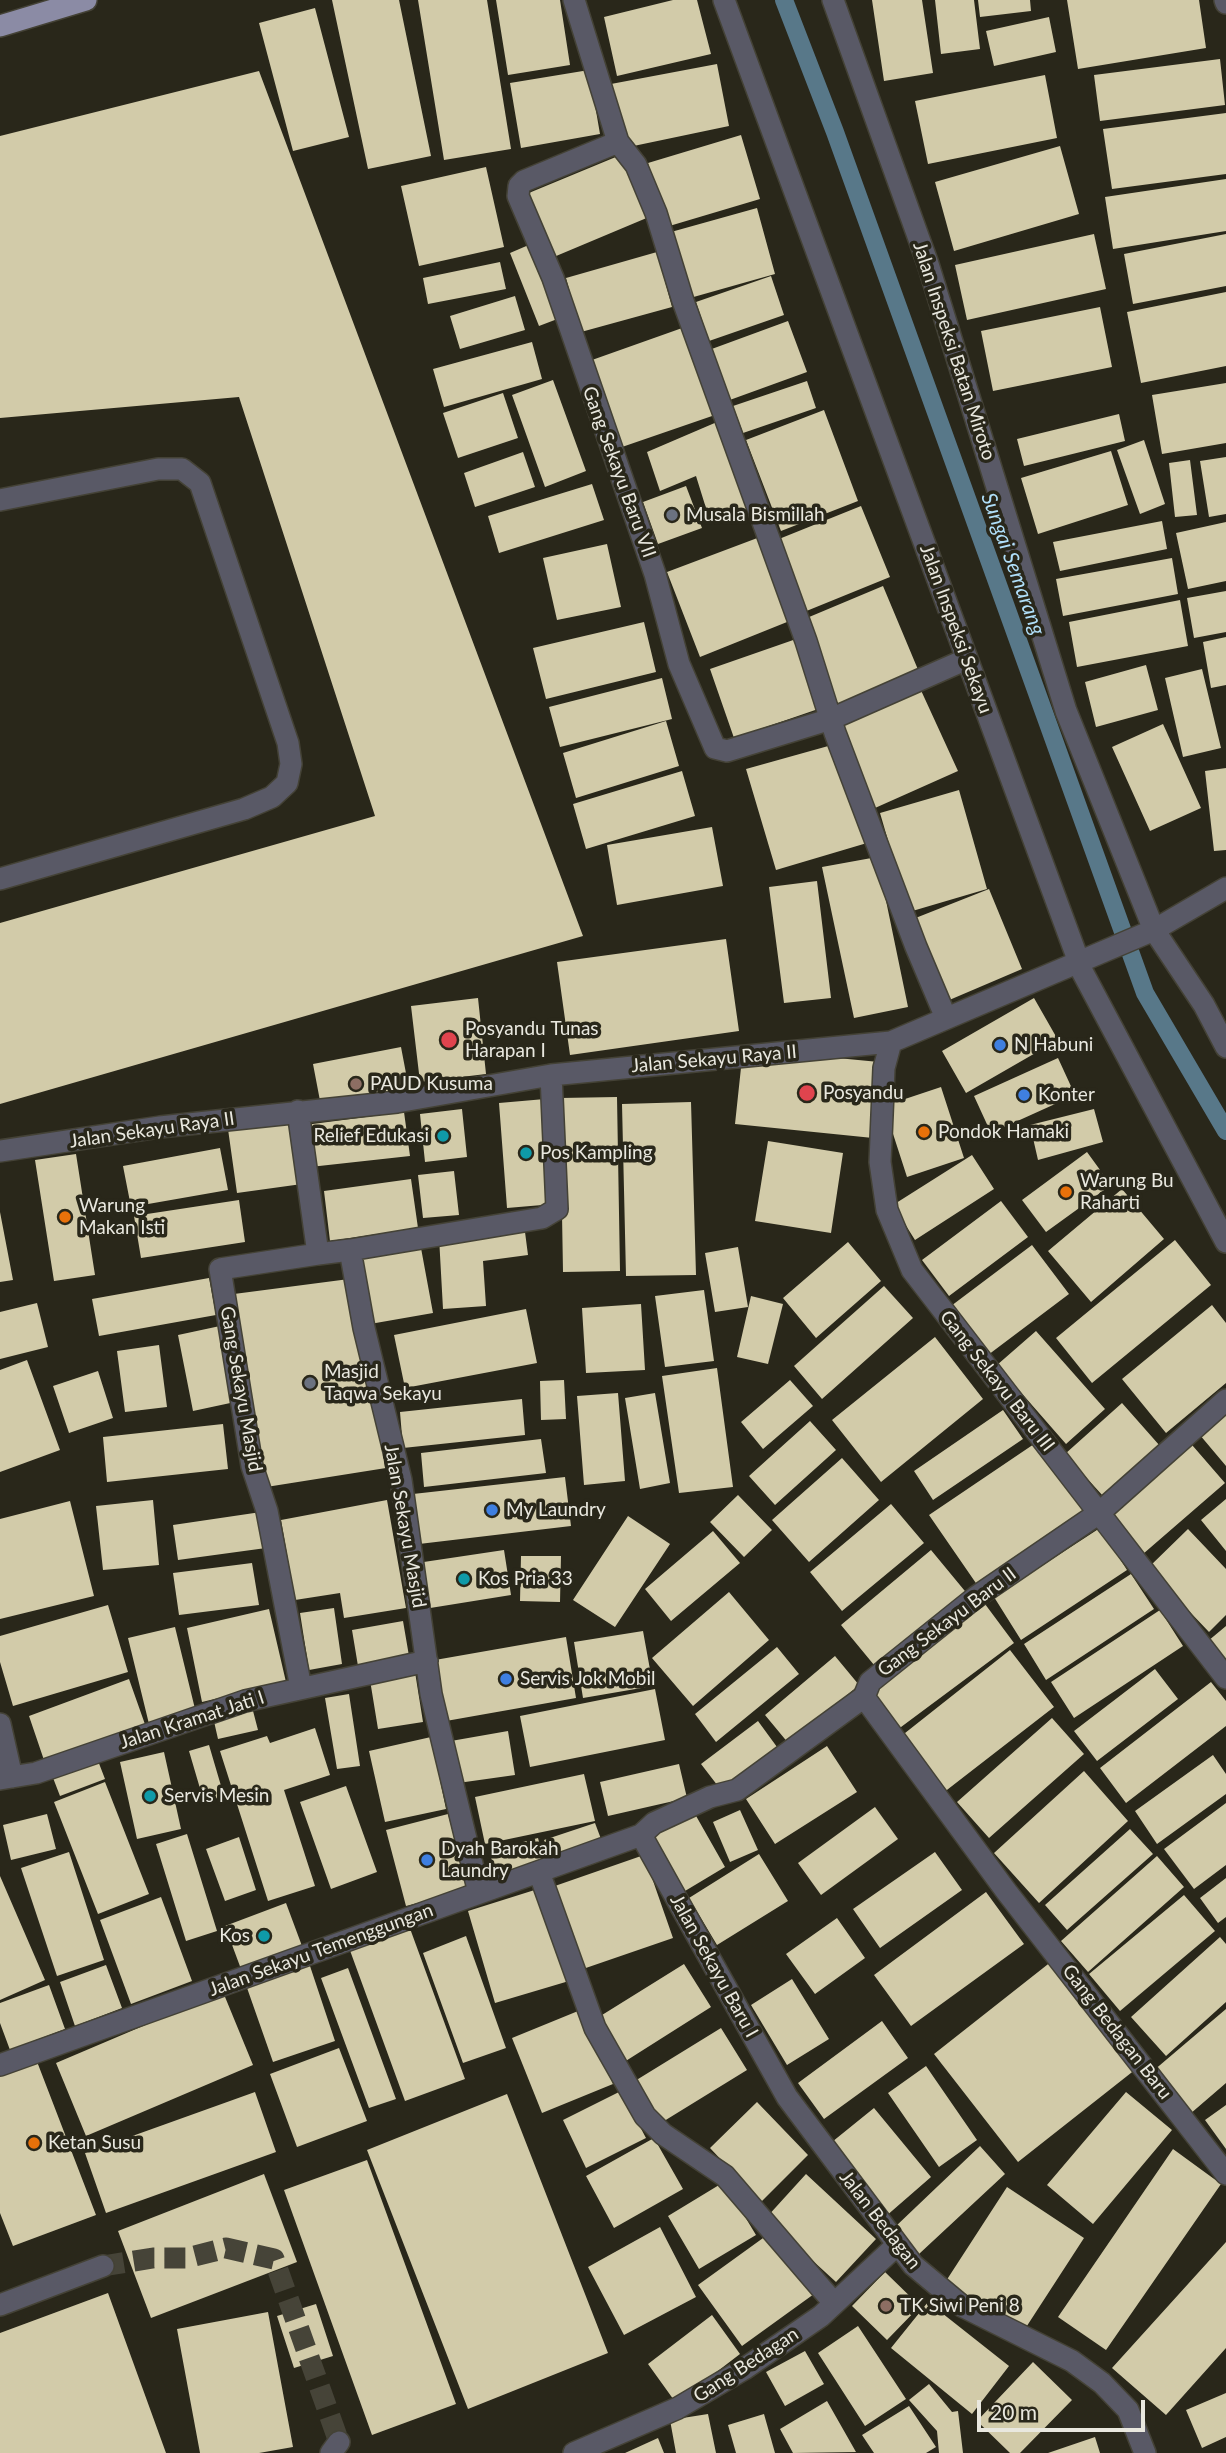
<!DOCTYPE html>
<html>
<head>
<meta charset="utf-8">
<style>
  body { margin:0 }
  #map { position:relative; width:1226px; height:2453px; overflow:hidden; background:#29271a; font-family:Lato,sans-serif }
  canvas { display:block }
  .scale { position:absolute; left:977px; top:2400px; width:168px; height:32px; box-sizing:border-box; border:4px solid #e9e8df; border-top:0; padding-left:9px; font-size:21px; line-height:24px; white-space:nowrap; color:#e9e8df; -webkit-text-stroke:5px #29271a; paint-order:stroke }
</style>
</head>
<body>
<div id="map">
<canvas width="1226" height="2453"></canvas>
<div class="scale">20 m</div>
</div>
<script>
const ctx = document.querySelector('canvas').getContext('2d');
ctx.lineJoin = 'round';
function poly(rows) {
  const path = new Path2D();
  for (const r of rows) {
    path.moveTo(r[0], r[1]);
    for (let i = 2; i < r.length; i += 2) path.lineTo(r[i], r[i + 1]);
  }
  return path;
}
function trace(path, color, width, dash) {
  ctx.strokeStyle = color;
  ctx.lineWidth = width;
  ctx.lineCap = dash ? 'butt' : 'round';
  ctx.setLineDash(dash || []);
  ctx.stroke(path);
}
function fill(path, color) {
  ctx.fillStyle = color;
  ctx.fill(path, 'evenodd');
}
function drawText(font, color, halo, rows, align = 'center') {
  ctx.font = font + ' Lato,sans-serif';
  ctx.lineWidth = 7;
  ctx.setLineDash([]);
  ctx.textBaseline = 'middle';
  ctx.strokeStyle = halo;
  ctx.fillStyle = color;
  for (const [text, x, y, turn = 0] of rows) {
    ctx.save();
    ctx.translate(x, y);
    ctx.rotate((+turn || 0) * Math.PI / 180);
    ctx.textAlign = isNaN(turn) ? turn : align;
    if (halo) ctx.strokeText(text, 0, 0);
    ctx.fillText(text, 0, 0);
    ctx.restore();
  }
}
trace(poly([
  [784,0,835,132,1145,993,1226,1131]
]), '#587889', 18);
fill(poly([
  [332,0,399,0,431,156,368,169],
  [418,0,487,0,511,149,444,160],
  [496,0,560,0,570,65,508,75],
  [673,0,697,0,711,54,617,76,604,17],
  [872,0,922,0,933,73,884,81],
  [935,0,974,0,980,49,941,54],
  [978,0,1030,0,1031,11,980,17],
  [1067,0,1199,0,1206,48,1078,69],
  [315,8,349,137,293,151,259,23],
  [1049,17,1056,52,994,66,986,31],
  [1220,59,1225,105,1100,121,1094,75],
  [717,64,729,126,624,148,611,84],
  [589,70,600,134,521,148,510,83],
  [259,71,583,936,0,1104,0,923,375,816,239,397,0,418,0,136],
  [1045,75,1057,138,928,164,915,101],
  [1226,113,1226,174,1112,189,1103,129],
  [741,135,760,199,666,227,648,163],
  [1060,146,1079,214,954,251,935,182],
  [623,154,649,217,549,259,524,195],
  [486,167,504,247,419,266,401,186],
  [1226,179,1226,231,1113,249,1105,197],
  [757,208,775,274,690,298,671,232],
  [1094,234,1106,289,967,320,955,265],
  [1226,234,1226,286,1133,304,1124,254],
  [531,244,560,318,539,326,510,253],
  [657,252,672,307,581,332,566,278],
  [500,262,506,289,428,304,423,278],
  [771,276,784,315,709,341,696,302],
  [1226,292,1226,366,1141,383,1127,312],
  [515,296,525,330,460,349,450,316],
  [1100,307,1112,367,993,391,981,331],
  [788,321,807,372,727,401,709,350],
  [685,327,715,415,622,447,592,360],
  [532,342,542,379,444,407,433,369],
  [553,380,586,471,545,487,512,395],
  [807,381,816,408,743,433,733,406],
  [1226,383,1226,443,1162,454,1152,395],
  [503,393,518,438,458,458,443,413],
  [824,410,858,501,781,531,746,440],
  [1119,414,1125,441,1024,466,1017,439],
  [717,422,750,511,710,521,696,476,660,491,647,452],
  [1144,440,1165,504,1140,514,1117,450],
  [1111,451,1128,505,1038,534,1021,478],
  [523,452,535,487,475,507,464,473],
  [1226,457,1226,514,1209,517,1200,461],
  [1190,460,1197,515,1175,517,1169,463],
  [592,484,604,520,499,553,488,516],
  [686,486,702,528,658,544,643,502],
  [861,506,890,577,804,612,774,541],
  [1162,521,1167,549,1060,571,1053,542],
  [1226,522,1226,581,1188,589,1176,533],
  [760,537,792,620,700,657,667,572],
  [607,544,621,607,557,620,543,558],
  [1172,558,1178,594,1063,616,1056,579],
  [883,586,919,672,838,706,802,620],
  [1226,591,1226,632,1194,638,1187,598],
  [1180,600,1188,646,1077,667,1069,622],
  [644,622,656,672,546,699,533,648],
  [1226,637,1226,685,1211,688,1203,642],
  [799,638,824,707,734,738,710,669],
  [1146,665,1158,710,1096,727,1085,682],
  [1202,669,1221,748,1183,757,1165,678],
  [662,678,672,719,560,747,549,707],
  [919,686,958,771,875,808,837,723],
  [666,721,679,766,576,798,563,753],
  [1163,724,1201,808,1150,831,1112,747],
  [839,743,867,843,776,870,746,769],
  [1226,768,1226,850,1214,851,1205,771],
  [682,771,695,816,586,849,573,804],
  [959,790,987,889,909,912,880,813],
  [712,827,723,886,617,905,607,845],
  [877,857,908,1007,854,1018,822,867],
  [817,881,831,998,784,1003,769,887],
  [989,889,1022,969,947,1001,913,919],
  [726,939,739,1031,570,1055,557,962],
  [478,998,486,1074,420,1082,411,1006],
  [1034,998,1058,1040,966,1093,942,1051],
  [401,1047,409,1089,321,1106,313,1064],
  [743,1049,879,1062,873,1138,735,1124],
  [1058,1058,1075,1095,991,1133,974,1096],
  [941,1087,964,1158,907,1177,884,1106],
  [617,1097,620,1271,563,1272,560,1098],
  [545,1099,554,1204,507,1208,499,1103],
  [691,1102,696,1275,626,1276,622,1104],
  [462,1109,467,1157,425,1162,420,1114],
  [1094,1109,1103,1142,1038,1160,1030,1125],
  [404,1112,410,1156,310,1167,305,1125],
  [293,1114,302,1184,237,1193,227,1122],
  [768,1141,843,1153,831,1233,755,1221],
  [220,1148,228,1190,131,1207,123,1166],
  [1087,1152,1111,1185,1046,1232,1022,1200],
  [76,1154,95,1275,54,1281,35,1160],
  [972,1155,994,1189,915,1240,893,1205],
  [454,1171,459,1215,423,1218,418,1175],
  [411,1179,418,1228,330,1241,324,1191],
  [1122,1189,1164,1239,1091,1302,1048,1251],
  [239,1200,245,1242,141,1258,134,1216],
  [1001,1201,1028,1237,949,1296,922,1260],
  [0,1212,13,1280,0,1282],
  [525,1232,528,1255,483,1261,486,1306,443,1309,439,1237,482,1237],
  [1175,1240,1211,1285,1092,1383,1056,1338],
  [848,1242,881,1281,816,1338,783,1298],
  [1032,1245,1069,1294,988,1355,951,1306],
  [738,1247,748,1307,715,1312,705,1253],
  [421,1248,433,1313,370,1324,359,1259],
  [209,1278,216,1315,99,1336,92,1299],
  [349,1279,361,1365,370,1364,386,1468,260,1488,244,1384,250,1383,234,1294],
  [884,1286,913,1318,822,1399,794,1366],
  [704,1290,714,1361,665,1367,655,1296],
  [751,1296,783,1304,768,1364,737,1357],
  [37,1303,48,1347,0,1359,0,1312],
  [641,1304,645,1370,586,1373,582,1308],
  [1212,1305,1226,1323,1226,1383,1166,1433,1122,1379],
  [526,1309,537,1363,405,1388,394,1335],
  [220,1326,235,1402,193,1411,178,1335],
  [1036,1331,1105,1409,1066,1444,997,1365],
  [935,1337,983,1399,881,1482,832,1420],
  [159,1345,167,1407,125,1412,117,1351],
  [27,1360,60,1450,0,1472,0,1370],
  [717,1368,733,1487,679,1493,662,1376],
  [98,1371,113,1418,69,1433,53,1386],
  [564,1380,566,1419,541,1420,540,1381],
  [790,1380,813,1406,763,1449,741,1422],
  [618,1393,625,1481,584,1485,577,1396],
  [655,1393,670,1483,640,1489,625,1398],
  [522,1399,525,1435,403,1448,400,1412],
  [1226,1401,1226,1466,1194,1428],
  [1122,1403,1160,1446,1103,1496,1065,1454],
  [1003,1410,1023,1439,933,1500,914,1471],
  [810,1421,836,1450,775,1505,749,1476],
  [223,1424,228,1469,107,1482,103,1437],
  [1186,1438,1225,1483,1143,1554,1104,1508],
  [541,1439,546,1473,424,1487,421,1453],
  [1040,1440,1090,1514,980,1589,929,1515],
  [842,1458,879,1500,809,1562,772,1520],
  [565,1477,571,1526,419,1544,413,1494],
  [738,1495,772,1530,744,1557,710,1522],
  [1226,1499,1226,1551,1201,1520],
  [153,1500,159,1565,103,1570,96,1506],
  [387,1500,406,1608,344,1618,340,1593,295,1600,281,1520],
  [70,1501,94,1596,0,1619,0,1519],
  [891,1504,924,1543,842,1611,810,1572],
  [261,1512,266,1548,178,1560,173,1525],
  [628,1516,670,1544,615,1627,573,1600],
  [1100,1528,1127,1570,1021,1640,994,1597],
  [1188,1529,1226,1569,1226,1615,1209,1632,1148,1568],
  [713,1531,740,1563,671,1621,645,1589],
  [504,1550,511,1595,424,1609,417,1563],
  [931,1550,969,1596,879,1671,841,1625],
  [521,1556,561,1556,560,1602,520,1601],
  [252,1563,259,1605,179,1615,173,1573],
  [1131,1574,1154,1609,1046,1680,1024,1644],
  [729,1592,769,1640,693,1706,652,1658],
  [985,1604,1014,1643,897,1730,869,1691],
  [108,1605,128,1672,13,1706,0,1662,0,1636],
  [334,1608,342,1664,309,1670,300,1613],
  [269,1609,286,1682,202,1702,187,1628],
  [1160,1610,1183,1646,1074,1718,1051,1682],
  [403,1621,409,1656,358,1666,352,1630],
  [1226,1626,1226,1663,1208,1641],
  [175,1627,196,1713,149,1724,128,1638],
  [643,1631,653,1686,583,1698,574,1642],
  [566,1637,576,1698,446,1721,435,1660],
  [777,1647,799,1674,716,1742,695,1714],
  [1010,1650,1054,1707,943,1793,900,1737],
  [835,1656,859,1685,789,1744,765,1715],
  [1155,1669,1178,1699,1097,1761,1074,1731],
  [415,1672,423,1722,378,1729,370,1680],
  [129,1679,147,1730,46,1766,29,1716],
  [1211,1682,1226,1701,1226,1726,1126,1803,1100,1768],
  [655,1689,665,1740,530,1767,520,1716],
  [349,1694,360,1766,337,1769,325,1698],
  [252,1707,258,1730,218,1739,213,1717],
  [1052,1718,1084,1754,989,1838,957,1802],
  [758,1721,777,1747,721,1790,701,1764],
  [315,1728,330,1775,284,1790,315,1886,268,1901,220,1751,267,1736,270,1743],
  [508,1731,515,1775,458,1783,451,1741],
  [431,1737,446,1809,385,1822,369,1751],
  [209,1745,224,1796,204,1802,189,1751],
  [827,1746,857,1792,775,1844,746,1799],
  [164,1752,181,1829,137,1839,120,1762],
  [95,1753,105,1779,60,1796,50,1770],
  [1213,1755,1226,1774,1226,1794,1157,1844,1135,1811],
  [679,1764,687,1798,608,1816,600,1782],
  [1084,1771,1128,1821,1039,1903,994,1853],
  [584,1774,595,1821,485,1844,475,1797],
  [105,1782,149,1894,98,1914,54,1802],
  [346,1786,377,1872,331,1889,300,1802],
  [1226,1803,1226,1865,1194,1889,1164,1849],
  [691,1807,725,1867,685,1891,651,1830],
  [875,1807,898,1839,821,1895,798,1863],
  [740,1810,758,1850,730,1862,713,1822],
  [47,1814,56,1849,11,1860,3,1825],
  [448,1814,468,1890,406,1906,386,1830],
  [595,1823,604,1847,553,1865,544,1840],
  [1130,1829,1153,1854,1067,1930,1045,1905],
  [187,1834,217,1931,186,1941,156,1844],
  [239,1837,256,1890,225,1901,206,1849],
  [538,1838,546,1868,498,1880,489,1851],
  [69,1852,104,1960,57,1976,21,1868],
  [935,1852,962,1890,880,1948,853,1909],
  [759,1854,788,1901,717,1945,689,1898],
  [644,1855,673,1938,580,1970,552,1887],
  [1157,1856,1184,1887,1088,1972,1061,1941],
  [0,1876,45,1980,0,2000],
  [1226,1878,1226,1917,1218,1923,1200,1898],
  [541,1888,569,1981,495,2003,468,1911],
  [986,1892,1024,1944,911,2026,874,1975],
  [1184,1895,1215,1931,1120,2011,1089,1974],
  [161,1897,192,1981,131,2004,100,1920],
  [286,1903,302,1946,241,1969,225,1926],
  [837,1918,865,1958,815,1994,786,1954],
  [408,1923,465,2079,405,2101,348,1945],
  [466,1936,506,2048,463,2063,423,1953],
  [1220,1937,1226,1944,1226,2002,1166,2056,1131,2017],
  [1052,1961,1136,2069,1018,2162,934,2054],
  [309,1963,335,2041,273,2062,246,1985],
  [684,1964,711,2007,621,2064,594,2020],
  [106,1965,122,2008,75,2026,60,1982],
  [348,1968,396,2099,369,2108,321,1978],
  [792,1979,829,2039,787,2065,751,2005],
  [49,1985,65,2029,10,2050,0,2023,0,2003],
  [223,1992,253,2065,86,2136,56,2063],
  [583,2009,613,2084,542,2113,512,2038],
  [1226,2009,1226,2083,1190,2114,1153,2071],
  [882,2021,908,2058,824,2119,798,2083],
  [721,2028,747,2070,656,2126,630,2084],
  [339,2048,367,2121,297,2147,270,2074],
  [36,2059,96,2215,13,2246,0,2213,0,2073],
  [926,2066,977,2140,939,2167,888,2093],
  [621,2091,646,2138,586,2168,563,2120],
  [255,2092,276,2152,106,2213,85,2153],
  [1126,2092,1172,2130,1093,2224,1047,2185],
  [507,2094,608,2353,468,2409,367,2150],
  [757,2102,808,2155,761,2202,710,2148],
  [1226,2105,1226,2149,1205,2120],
  [874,2108,931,2177,885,2217,827,2146],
  [654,2138,683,2189,614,2228,586,2176],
  [980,2146,1005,2174,919,2254,895,2227],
  [1173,2149,1221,2184,1106,2350,1058,2317],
  [367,2160,456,2404,372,2435,284,2190],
  [264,2174,297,2262,151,2318,118,2231],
  [806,2174,876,2239,836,2282,766,2218],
  [724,2182,756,2235,699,2269,668,2216],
  [1007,2187,1084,2238,1023,2332,946,2281],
  [660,2227,696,2297,624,2335,588,2267],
  [770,2233,814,2294,742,2346,698,2285],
  [1226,2242,1226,2348,1166,2415,1112,2368],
  [885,2272,920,2306,887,2340,852,2306],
  [108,2293,166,2453,0,2453,0,2333],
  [928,2302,1009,2366,972,2414,891,2348],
  [316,2304,333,2356,294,2368,277,2316],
  [268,2312,293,2447,259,2453,200,2453,177,2329],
  [712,2315,740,2354,676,2403,648,2364],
  [858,2326,906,2399,865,2426,818,2353],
  [805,2351,824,2384,785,2406,766,2372],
  [1033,2362,1072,2400,1020,2453,1010,2453,977,2421],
  [929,2384,952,2412,958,2411,963,2453,939,2453,937,2431,909,2400],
  [1226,2393,1226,2437,1202,2448,1186,2410],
  [827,2401,856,2452,793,2453,780,2429],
  [909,2406,936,2447,926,2453,874,2453,862,2435],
  [708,2414,716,2453,676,2453,670,2420],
  [764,2414,775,2453,736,2453,728,2425],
  [1095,2437,1100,2453,1048,2453],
  [658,2438,664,2453,625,2453]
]), '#d2cba9');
trace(poly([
  [103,2266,153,2258,187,2258,226,2248,274,2259,339,2442]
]), '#464438', 21, [21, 10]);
const minor = poly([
  [574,0,618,142,636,165,656,213,683,301,806,641,835,733,916,947,946,1018],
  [724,0,1083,973,1226,1242],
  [833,0,928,264,1066,711,1154,930,1204,1005,1226,1047],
  [1225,0,1226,3],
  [618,142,524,181,519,186,518,196,553,278,655,574,679,664,715,748,727,751,831,719,967,659],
  [0,500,158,469,182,469,200,483,288,743,291,764,287,783,272,797,244,809,0,879],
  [891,1042,884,1068,880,1162,887,1210,912,1270,1226,1678],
  [298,1111,318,1254,350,1250,364,1328,401,1480,431,1694,479,1893],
  [0,1151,160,1127,397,1102,551,1075,891,1042,1154,930,1226,888],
  [350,1250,542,1218,557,1209,551,1075],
  [301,1688,267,1511,252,1466,220,1269,318,1254],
  [864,1697,1006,1891,1226,2174],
  [864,1697,870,1682,976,1597,1099,1513,1226,1400],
  [0,1724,12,1777],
  [0,1779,36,1773,245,1701,427,1661],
  [641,1835,787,2097,913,2265,962,2306,1072,2361,1102,2383,1128,2410,1145,2453],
  [539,1872,595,2028,645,2116,663,2134,725,2176,834,2303],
  [0,2065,641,1835,654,1823,710,1797,737,1790,864,1697],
  [0,2305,103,2266],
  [331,2453,339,2442],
  [574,2453,678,2408,744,2369,821,2316,897,2245]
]);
const major = poly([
  [0,26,86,0]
]);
trace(minor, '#444236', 24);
trace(major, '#444236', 24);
trace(minor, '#595966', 21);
trace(major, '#8b8ba5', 21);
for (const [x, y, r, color] of [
  [672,515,7,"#6b7280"],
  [449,1040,9,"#e0444e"],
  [1000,1045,7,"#3f7fe0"],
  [356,1084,7,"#8d6e63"],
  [807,1093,9,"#e0444e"],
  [1024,1095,7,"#3f7fe0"],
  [924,1132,7,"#e8710a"],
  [443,1136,7,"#0f9aa8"],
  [526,1153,7,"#0f9aa8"],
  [1066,1192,7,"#e8710a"],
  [65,1217,7,"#e8710a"],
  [310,1383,7,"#6b7280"],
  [492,1510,7,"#3f7fe0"],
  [464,1579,7,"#0f9aa8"],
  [506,1679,7,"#3f7fe0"],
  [150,1796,7,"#0f9aa8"],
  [427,1860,7,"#3f7fe0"],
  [264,1936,7,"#0f9aa8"],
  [34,2143,7,"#e8710a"],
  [886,2306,7,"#8d6e63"]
]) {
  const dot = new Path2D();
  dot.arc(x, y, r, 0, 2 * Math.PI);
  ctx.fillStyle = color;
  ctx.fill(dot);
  trace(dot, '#29271a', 2.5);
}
drawText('19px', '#e9e8df', '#29271a', [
  ["Jalan Inspeksi Batan Miroto",954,351,72],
  ["Gang Sekayu Baru VII",619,472,70],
  ["Jalan Inspeksi Sekayu",956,629,70],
  ["Jalan Sekayu Raya II",714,1059,-5],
  ["Jalan Sekayu Raya II",152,1130,-8],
  ["Gang Sekayu Baru III",997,1381,52],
  ["Gang Sekayu Masjid",241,1389,80],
  ["Jalan Sekayu Masjid",405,1526,80],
  ["Gang Sekayu Baru II",947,1622,-37],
  ["Jalan Kramat Jati I",192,1720,-18],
  ["Jalan Sekayu Temenggungan",321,1950,-20],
  ["Jalan Sekayu Baru I",714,1966,61],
  ["Gang Bedagan Baru",1117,2032,52],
  ["Jalan Bedagan",880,2220,52],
  ["Gang Bedagan",746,2365,-33]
]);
drawText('19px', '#e9e8df', '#29271a', [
  ["Musala Bismillah",686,515],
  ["Posyandu Tunas",465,1029],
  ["Harapan I",465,1051],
  ["N Habuni",1014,1045],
  ["PAUD Kusuma",370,1084],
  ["Posyandu",823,1093],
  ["Konter",1038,1095],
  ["Pondok Hamaki",938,1132],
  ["Relief Edukasi",429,1136,"right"],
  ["Pos Kampling",540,1153],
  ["Warung Bu",1080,1181],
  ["Raharti",1080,1203],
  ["Warung",79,1206],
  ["Makan Isti",79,1228],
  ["Masjid",324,1372],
  ["Taqwa Sekayu",324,1394],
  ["My Laundry",506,1510],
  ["Kos Pria 33",478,1579],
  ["Servis Jok Mobil",520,1679],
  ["Servis Mesin",164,1796],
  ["Dyah Barokah",441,1849],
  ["Laundry",441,1871],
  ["Kos",250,1936,"right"],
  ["Ketan Susu",48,2143],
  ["TK Siwi Peni 8",900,2306]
], 'left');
drawText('italic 21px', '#b0dff9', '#29271a', [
  ["Sungai Semarang",1013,564,70]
]);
</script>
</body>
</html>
